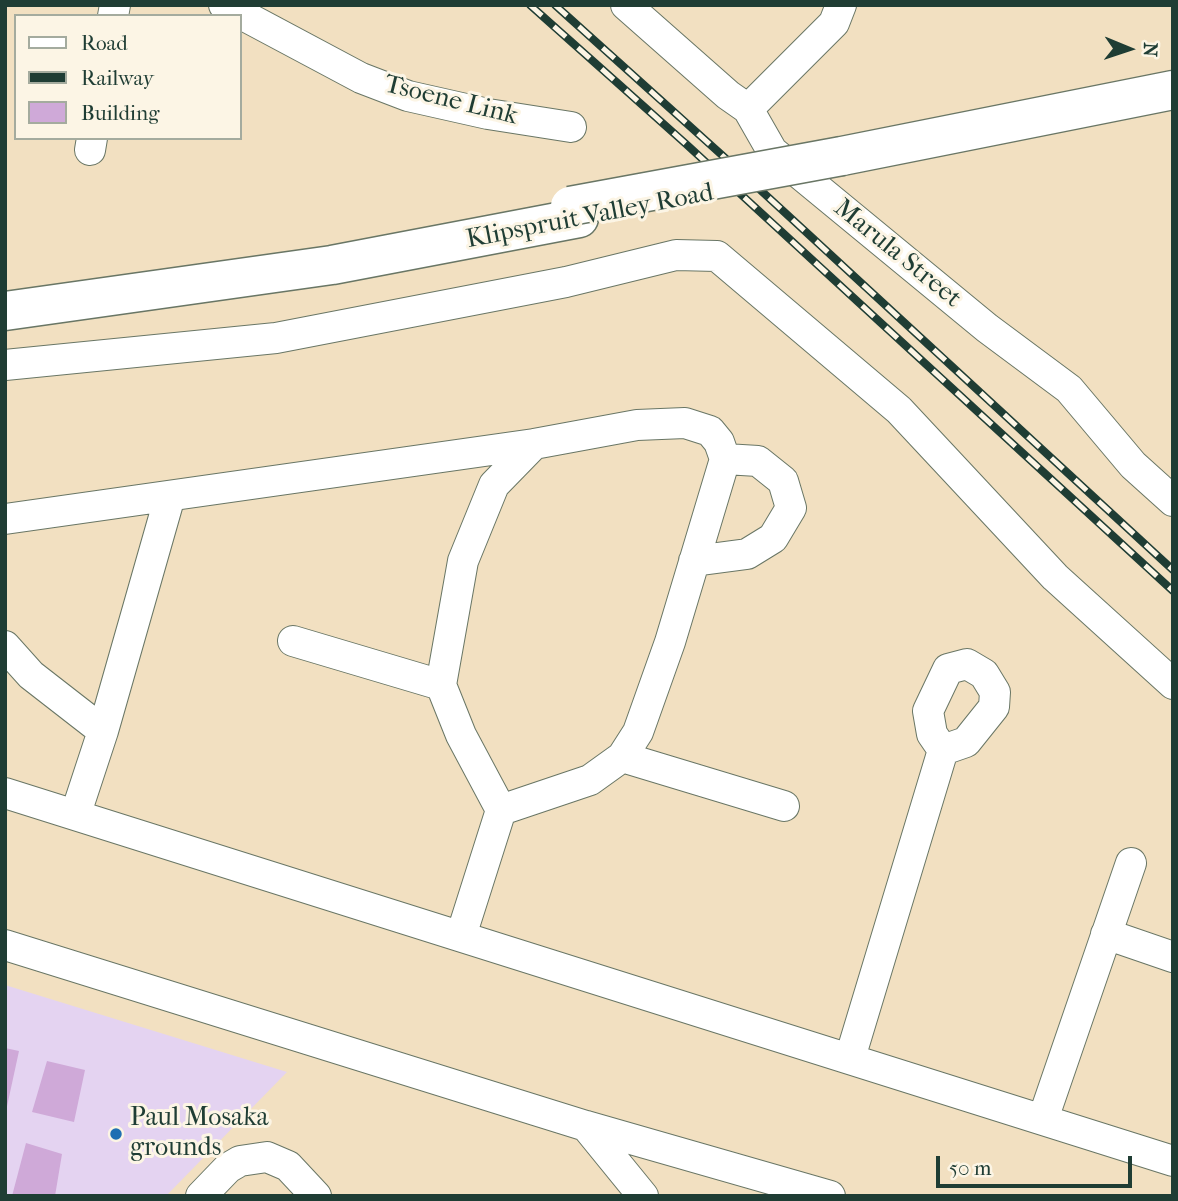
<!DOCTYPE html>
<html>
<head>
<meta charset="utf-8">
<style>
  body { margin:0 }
  #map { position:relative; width:1178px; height:1201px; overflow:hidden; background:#f2e0c1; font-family:"IM FELL French Canon",serif }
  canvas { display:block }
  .frame { position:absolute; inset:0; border:7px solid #1f3d34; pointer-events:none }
  .legend { position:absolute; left:14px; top:14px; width:228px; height:126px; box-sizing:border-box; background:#fcf5e5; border:2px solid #a4ab9e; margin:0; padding:9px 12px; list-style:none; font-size:21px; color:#1f3d34 }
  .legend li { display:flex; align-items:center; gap:14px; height:35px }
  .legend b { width:35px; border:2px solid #a4ab9e }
  .north { position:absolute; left:1094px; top:14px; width:70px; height:70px; -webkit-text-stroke:5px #fcf5e5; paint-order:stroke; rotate:92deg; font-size:19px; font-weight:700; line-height:28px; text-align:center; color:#1f3d34 }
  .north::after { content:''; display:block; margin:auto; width:24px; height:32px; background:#1f3d34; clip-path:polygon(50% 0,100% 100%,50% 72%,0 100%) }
  .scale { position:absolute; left:936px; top:1156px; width:196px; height:32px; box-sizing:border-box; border:4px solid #1f3d34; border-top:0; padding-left:9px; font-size:21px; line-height:24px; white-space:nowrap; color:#1f3d34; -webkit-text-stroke:5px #fcf5e5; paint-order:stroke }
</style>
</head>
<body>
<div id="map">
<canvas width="1178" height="1201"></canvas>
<div class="frame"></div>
<ul class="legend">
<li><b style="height:9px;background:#fff"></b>Road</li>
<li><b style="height:9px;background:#1f3d34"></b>Railway</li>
<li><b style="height:19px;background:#cfa9d8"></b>Building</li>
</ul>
<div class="north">N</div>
<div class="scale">50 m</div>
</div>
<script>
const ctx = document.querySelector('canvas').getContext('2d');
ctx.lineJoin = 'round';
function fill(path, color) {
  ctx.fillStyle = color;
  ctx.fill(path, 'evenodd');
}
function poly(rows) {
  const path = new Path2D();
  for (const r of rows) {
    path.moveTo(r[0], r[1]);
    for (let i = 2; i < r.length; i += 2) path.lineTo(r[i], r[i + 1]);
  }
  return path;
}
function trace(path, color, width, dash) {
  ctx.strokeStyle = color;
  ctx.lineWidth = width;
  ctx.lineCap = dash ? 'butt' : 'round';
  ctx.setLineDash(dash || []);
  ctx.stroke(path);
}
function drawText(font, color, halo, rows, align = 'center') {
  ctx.font = font + ' "IM FELL French Canon",serif';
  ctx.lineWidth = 6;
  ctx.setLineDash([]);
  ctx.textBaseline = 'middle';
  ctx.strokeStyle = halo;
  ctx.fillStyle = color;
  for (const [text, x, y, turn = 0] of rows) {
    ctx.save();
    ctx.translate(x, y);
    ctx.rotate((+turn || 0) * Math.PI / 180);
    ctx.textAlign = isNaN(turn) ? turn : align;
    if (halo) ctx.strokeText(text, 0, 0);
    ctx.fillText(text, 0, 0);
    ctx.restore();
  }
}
fill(poly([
  [5,985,287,1072,166,1196,5,1196]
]), '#e4d3f1');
fill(poly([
  [5,1048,19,1051,6,1111,5,1111],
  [47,1061,85,1070,74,1122,32,1112],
  [26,1143,62,1154,55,1196,12,1196]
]), '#cfa9d8');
const minor = poly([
  [224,5,361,78,408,96,488,114,571,127],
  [626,5,728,95,748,109,772,151,987,328,1069,389,1133,465,1173,501],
  [113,16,115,5],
  [748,109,834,23,841,5],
  [90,150,92,138],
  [5,365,276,338,566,282,676,255,717,256,899,410,1055,577,1173,684],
  [5,519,534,444],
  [694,561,747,554,773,538,791,508,783,481,758,461,725,459],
  [293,641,441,685],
  [5,646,31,675,103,731],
  [622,757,784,806],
  [5,793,1173,1161],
  [76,813,103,731,170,496],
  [1106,934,1173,957],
  [461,936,501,810,461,735,441,685,463,561,494,485,534,444,637,425,685,423,710,431,719,442,725,459,670,642,638,732,622,757,590,780,501,810],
  [5,945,586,1126,830,1196],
  [850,1058,943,750,932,734,928,711,948,669,967,664,984,674,995,692,994,707,966,742,943,750],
  [1043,1119,1131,863],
  [586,1126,643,1196],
  [201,1196,228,1168,240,1161,267,1157,288,1166,316,1196]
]);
const tertiary = poly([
  [842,156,1173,90],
  [5,311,332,265,579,218]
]);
trace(minor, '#697665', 32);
trace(tertiary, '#697665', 41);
trace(minor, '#fff', 30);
trace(tertiary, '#fff', 38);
const rail = poly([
  [530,5,686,144,1173,591],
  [555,5,743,174,1173,570]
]);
trace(rail, '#1f3d34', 8);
trace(rail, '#fcf5e5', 5, [16]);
const tertiaryBridge = poly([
  [570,206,842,156]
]);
trace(tertiaryBridge, '#697665', 41, []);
trace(tertiaryBridge, '#fff', 38);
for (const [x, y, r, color] of [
  [116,1134,7,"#1f6fb2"]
]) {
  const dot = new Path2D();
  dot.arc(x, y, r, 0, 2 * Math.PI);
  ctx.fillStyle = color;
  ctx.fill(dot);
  trace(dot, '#fcf5e5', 2.5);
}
drawText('26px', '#1f3d34', '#fcf5e5', [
  ["Tsoene Link",451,101,14],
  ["Klipspruit Valley Road",590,217,-11],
  ["Marula Street",897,254,39]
]);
drawText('26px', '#1f3d34', '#fcf5e5', [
  ["Paul Mosaka",130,1119],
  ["grounds",130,1149]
], 'left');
</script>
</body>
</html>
